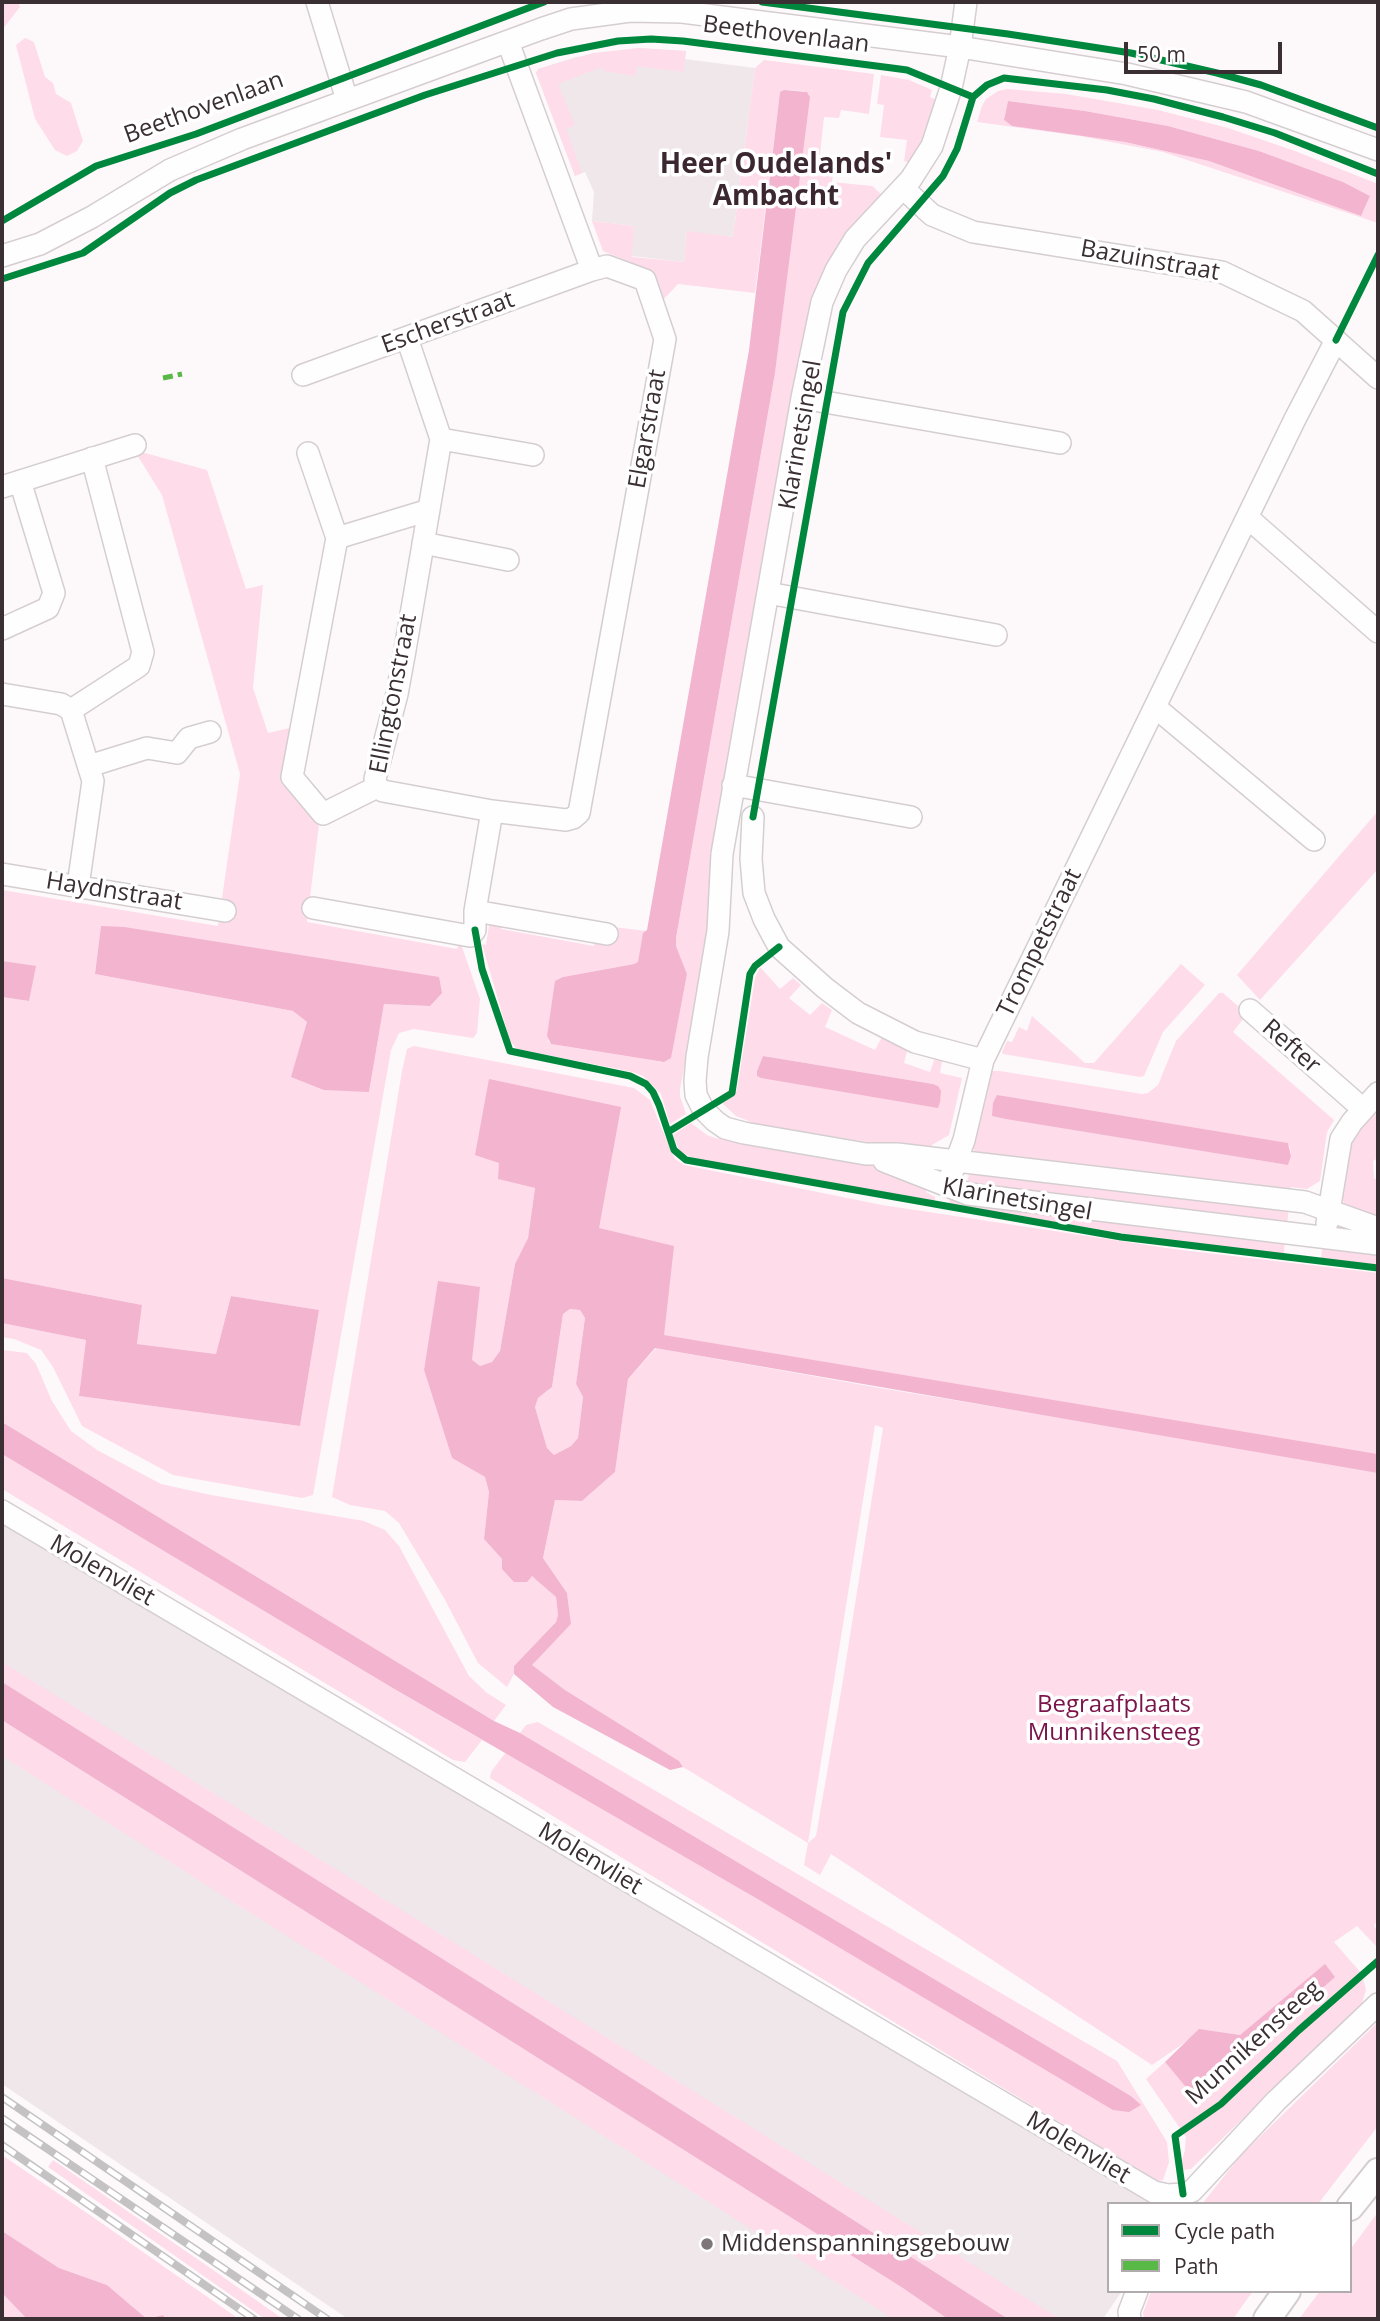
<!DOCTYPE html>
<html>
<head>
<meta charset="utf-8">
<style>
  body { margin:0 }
  #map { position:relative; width:1380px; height:2321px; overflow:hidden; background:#fdf9fb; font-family:"Open Sans",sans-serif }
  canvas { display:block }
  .frame { position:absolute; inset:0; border:4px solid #3a2f33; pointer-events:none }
  .legend { position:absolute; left:1107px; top:2202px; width:245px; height:91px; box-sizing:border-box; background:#fff; border:2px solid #b0acad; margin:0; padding:9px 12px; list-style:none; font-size:21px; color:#3a2f33 }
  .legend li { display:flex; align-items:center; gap:14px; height:35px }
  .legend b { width:35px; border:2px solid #b0acad }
  .scale { position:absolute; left:1124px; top:42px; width:158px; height:32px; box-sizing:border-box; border:4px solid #3a2f33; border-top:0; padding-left:9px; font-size:21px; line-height:24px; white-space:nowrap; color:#3a2f33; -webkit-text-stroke:5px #fff; paint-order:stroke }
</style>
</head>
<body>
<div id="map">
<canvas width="1380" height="2321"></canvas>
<div class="frame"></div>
<ul class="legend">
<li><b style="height:9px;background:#00873e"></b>Cycle path</li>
<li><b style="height:9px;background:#58b947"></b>Path</li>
</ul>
<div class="scale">50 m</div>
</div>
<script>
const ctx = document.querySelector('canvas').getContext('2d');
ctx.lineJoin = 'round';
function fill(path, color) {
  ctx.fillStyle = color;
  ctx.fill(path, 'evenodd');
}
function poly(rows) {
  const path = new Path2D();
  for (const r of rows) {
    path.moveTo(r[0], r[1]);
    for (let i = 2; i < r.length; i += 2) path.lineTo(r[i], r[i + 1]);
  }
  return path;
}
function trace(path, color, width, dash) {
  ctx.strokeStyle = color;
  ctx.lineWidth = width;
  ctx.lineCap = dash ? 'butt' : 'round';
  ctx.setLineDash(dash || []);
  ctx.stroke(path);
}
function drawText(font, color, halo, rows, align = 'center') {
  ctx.font = font + ' "Open Sans",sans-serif';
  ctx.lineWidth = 7;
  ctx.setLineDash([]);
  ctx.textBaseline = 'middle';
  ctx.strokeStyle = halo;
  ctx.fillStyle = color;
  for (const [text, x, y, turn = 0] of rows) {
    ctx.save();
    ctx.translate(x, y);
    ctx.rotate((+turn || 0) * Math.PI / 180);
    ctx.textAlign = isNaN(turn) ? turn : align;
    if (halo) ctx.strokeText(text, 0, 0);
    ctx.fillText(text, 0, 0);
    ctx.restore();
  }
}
fill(poly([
  [639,48,686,51,685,59,755,68,733,237,687,232,684,262,631,256,634,226,592,221,594,192,585,172,575,176,536,73,538,69,576,57],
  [2,1517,1169,2204,1109,2204,1109,2291,1122,2291,1103,2319,348,2319,2,2084]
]), '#f0e7eb');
fill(poly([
  [2,2,18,2,20,7,2,30],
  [25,38,34,42,45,77,53,83,56,94,71,103,83,141,77,151,67,156,55,150,35,119,16,45],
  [639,48,686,51,683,72,637,66,636,76,604,71,602,67,558,84,575,125,566,129,582,173,575,176,536,73,538,69,593,53],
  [764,60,874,74,869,114,841,110,839,118,824,117,818,172,833,175,832,182,872,186,881,194,848,231,839,246,820,278,808,314,711,852,709,918,705,957,680,1089,680,1096,686,1114,670,1124,661,1094,643,1076,633,1072,517,1049,510,1041,482,944,486,945,490,920,503,922,501,929,594,946,595,939,613,927,647,931,638,962,634,964,563,977,548,1041,551,1044,663,1062,671,1057,687,974,676,946,676,938,775,373,809,94,804,91,784,90,780,92,755,293,678,284,662,301,652,271,603,251,592,221,634,226,632,257,684,262,687,231,733,237,755,68],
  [881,75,909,80,932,90,930,97,937,100,924,137,910,163,904,161,907,140,880,137,884,105,877,104],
  [1007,89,1066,94,1158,110,1228,128,1295,151,1378,184,1378,223,1163,152,1080,136,977,122,982,106,986,99,998,91],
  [1008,101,1085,111,1168,126,1259,151,1343,182,1370,196,1361,216,1209,161,1125,142,1012,126,1004,120],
  [134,450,207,470,246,589,263,585,253,688,268,733,294,727,282,784,319,824,307,922,457,949,460,941,480,999,477,1033,473,1038,414,1029,399,1033,391,1050,313,1495,302,1498,173,1475,82,1426,53,1367,41,1350,14,1339,2,1337,2,1323,86,1340,79,1396,300,1426,319,1310,231,1296,216,1354,137,1344,142,1305,2,1278,2,997,29,1001,35,967,2,961,2,890,218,926,240,774,162,495],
  [101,927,430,1006,384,1004,369,1092,307,1022,293,1011,95,974],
  [1378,811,1378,869,1260,1000,1237,975],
  [1181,964,1205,985,1163,1032,1144,1076,1140,1077,1003,1054,1002,1052,1007,1041,1012,1042,1019,1027,1027,1031,1032,1016,1085,1063,1094,1063],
  [760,967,780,989,793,978,801,985,789,998,810,1015,822,1003,832,1010,825,1027,875,1050,883,1035,908,1047,904,1063,930,1072,936,1055,943,1056,940,1073,962,1078,949,1135,932,1145,931,1152,759,1125,736,1116,722,1103,737,1090,755,978],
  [763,1056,933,1084,938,1086,761,1078,757,1075,757,1071],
  [1219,993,1223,993,1247,1014,1233,1032,1334,1120,1327,1132,1320,1181,1307,1189,1291,1187,1290,1194,978,1155,974,1151,973,1146,989,1071,1000,1071,1142,1094,1148,1093,1158,1085,1176,1041],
  [1086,1110,1287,1143,1290,1147,1291,1156,1288,1165,992,1116],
  [414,1046,634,1088,650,1100,671,1151,675,1159,684,1165,882,1205,1173,1249,1378,1273,1378,1454,663,1335,673,1246,599,1229,499,1163,499,1179,535,1188,528,1238,515,1264,500,1351,492,1362,480,1366,472,1361,472,1345,439,1281,424,1370,452,1458,485,1477,489,1492,484,1539,502,1559,537,1579,556,1597,558,1615,556,1622,514,1666,514,1674,507,1687,478,1663,444,1598,399,1523,385,1511,350,1505,332,1497,402,1071,407,1049],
  [1373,1113,1378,1116,1378,1158,1373,1161,1374,1178,1378,1181,1378,1222,1348,1208,1343,1202,1341,1194,1351,1138],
  [691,1123,707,1135,715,1138,877,1167,926,1186,926,1192,935,1197,935,1202,698,1160,680,1152,673,1135],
  [969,1173,1289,1207,1287,1225,967,1184],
  [950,1196,1285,1237,1284,1254,1153,1238,1042,1220,949,1204],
  [1323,1244,1378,1250,1378,1265,1321,1258],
  [570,1309,580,1310,585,1318,576,1384,583,1397,578,1438,571,1446,554,1455,547,1448,535,1407,538,1398,552,1387,563,1314],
  [656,1348,880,1388,1378,1470,1378,1918,1374,1926,1378,1931,1378,1948,1357,1926,1334,1942,1362,1974,1366,1990,1362,2003,1191,2169,1183,2170,1181,2164,1185,2150,1186,2137,1146,2079,1165,2062,1196,2098,1334,1977,1325,1965,1240,2035,1203,2030,1152,2065,831,1854,820,1875,804,1865,808,1843,683,1767,679,1761,565,1690,531,1665,571,1624,567,1593,543,1558,555,1500,582,1501,615,1472,628,1379],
  [875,1425,883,1428,842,1686,816,1836,808,1843],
  [2,1350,27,1353,36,1364,52,1401,71,1431,97,1450,161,1484,211,1495,364,1521,385,1530,399,1546,469,1676,487,1693,506,1705,494,1721,2,1422],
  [2,1454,391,1687,482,1740,465,1762,453,1760,2,1489],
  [2,1662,954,2253,1060,2319,1008,2319,592,2053,2,1682],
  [2,1720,903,2288,948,2319,894,2319,2,1756],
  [538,1722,1117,2061,1167,2142,1169,2162,1163,2180,1157,2181,490,1778,491,1772,506,1752,761,1901,1140,2105,1131,2096,520,1733,526,1725],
  [1378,2022,1378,2126,1318,2204,1202,2204,1241,2155],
  [2,2155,100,2222,239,2319,166,2319,163,2315,147,2319,107,2285,59,2268,2,2231],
  [53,2160,206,2265,283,2319,265,2319,48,2167],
  [1378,2212,1378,2319,1299,2319,1320,2291,1350,2291,1350,2250],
  [1151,2291,1253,2291,1233,2319,1144,2319,1143,2313],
  [2,2293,27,2319,2,2319]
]), '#fedce9');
fill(poly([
  [784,90,807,92,810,97,775,373,676,938,676,946,687,974,672,1053,671,1058,664,1062,551,1044,547,1036,555,981,563,977,634,964,638,962,643,933,647,930,749,350,780,92],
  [1008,101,1085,111,1168,126,1259,151,1343,182,1370,196,1361,216,1209,161,1125,142,1012,126,1004,120],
  [101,926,124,927,439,977,442,993,430,1006,384,1004,369,1092,324,1090,291,1077,307,1022,293,1011,95,974],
  [2,961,36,966,29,1001,2,997],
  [763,1056,933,1084,938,1086,941,1091,940,1102,938,1108,761,1078,757,1076,757,1071],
  [489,1079,621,1107,599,1228,674,1246,664,1335,1378,1454,1378,1473,655,1348,628,1379,615,1472,582,1501,555,1500,543,1558,567,1593,571,1624,532,1665,565,1690,679,1761,683,1767,670,1770,553,1707,514,1674,514,1666,556,1622,558,1615,556,1597,532,1576,527,1582,514,1582,502,1569,502,1559,484,1539,489,1492,485,1477,452,1458,424,1370,438,1281,480,1287,472,1360,480,1366,492,1362,500,1351,515,1264,528,1238,535,1188,498,1179,499,1163,475,1155],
  [570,1309,580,1310,585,1318,576,1384,583,1397,578,1438,571,1446,554,1455,547,1448,535,1407,538,1398,552,1387,563,1314],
  [997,1095,1288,1143,1291,1156,1288,1165,1006,1119,992,1116,993,1103],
  [2,1278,142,1305,137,1344,216,1354,231,1296,319,1310,300,1426,79,1396,86,1340,2,1323],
  [2,1422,494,1721,520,1733,1131,2096,1141,2105,1129,2112,1113,2110,761,1901,391,1687,2,1454],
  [2,1682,592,2053,1008,2319,948,2319,903,2288,2,1720],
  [1325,1964,1335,1977,1196,2099,1165,2062,1199,2029,1240,2035],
  [2,2231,59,2268,107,2285,147,2319,163,2315,166,2319,27,2319,2,2293]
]), '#f2b4ce');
const minor = poly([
  [317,2,347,100],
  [966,2,960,47,951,88,932,146,911,179,855,239,836,270,822,302,802,398,722,854,718,931,697,1057,695,1081,696,1095,703,1109,715,1121,725,1128,744,1133,866,1154,897,1154,1305,1202,1378,1228],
  [903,188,932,215,973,232,1222,272,1303,311,1378,378],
  [2,256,40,244,92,217,170,170,242,139,541,29,571,19,630,11,682,12,960,47,1127,74,1246,102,1378,150],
  [303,375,592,270],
  [802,398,1060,443],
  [441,439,533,455],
  [308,453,337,538,292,777,323,814,377,787,375,779,397,694,405,650,441,439,407,338],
  [2,487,135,445],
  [1248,518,1378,632],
  [337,538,429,510],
  [423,543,508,560],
  [768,593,996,635],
  [2,629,48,608,54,593,20,481],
  [2,694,61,704,71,710,93,781,78,886],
  [1155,707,1314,840],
  [71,710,139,666,143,652,92,458],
  [89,766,147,748,177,753,189,738,210,732],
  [733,785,911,817],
  [377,787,383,791,492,811,566,820,573,818,579,813,665,339,645,280,607,266,592,270,508,42],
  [753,817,751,859,754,893,764,919,779,947,825,988,858,1013,915,1042,983,1060],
  [2,874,225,911],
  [313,908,470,936,475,930,475,911,492,811],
  [475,911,607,934],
  [1250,1010,1363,1109],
  [884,1161,968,1194,1378,1244],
  [947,1186,964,1140,983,1060,1295,419,1336,340],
  [1327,1223,1341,1139,1352,1122,1378,1093],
  [2,1511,1154,2192,1168,2195,1183,2194,1192,2191,1276,2101,1378,2004],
  [1130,2319,1129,2312,1137,2291]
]);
const major = poly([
  [1350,2207,1378,2172],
  [1267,2319,1287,2291]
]);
trace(minor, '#d5ced1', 24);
trace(major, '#d5ced1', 30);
trace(minor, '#fffefe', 21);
trace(major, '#fffefe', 26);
const rail = poly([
  [2,2097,327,2319],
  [2,2118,298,2319],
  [2,2145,254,2319]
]);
trace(rail, '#c4c2c3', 8);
trace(rail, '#fff', 5, [16]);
trace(poly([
  [163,378,182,374]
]), '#58b947', 5, [10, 5]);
trace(poly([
  [762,2,1008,34,1131,53,1217,73,1261,85,1378,128],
  [2,221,96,166,196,134,544,2],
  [2,279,83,253,170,193,196,180,425,95,557,53,618,41,651,39,683,41,892,68,907,70,973,97,987,85,1004,78,1107,90,1154,99,1223,117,1275,133,1378,174],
  [1336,340,1378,255],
  [753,817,843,312,868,263,943,176,957,149,973,97],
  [475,930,482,969,510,1051,630,1076,646,1084,653,1092,659,1105,674,1150,686,1160,1121,1237,1378,1268],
  [668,1132,732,1093,750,974,755,966,779,947],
  [1183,2194,1175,2136,1221,2104,1299,2030,1378,1961]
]), '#00873e', 7);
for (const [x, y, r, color] of [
  [707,2244,7,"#7e7679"]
]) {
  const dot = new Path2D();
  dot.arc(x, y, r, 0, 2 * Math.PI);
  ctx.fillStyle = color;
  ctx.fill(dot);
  trace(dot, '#fff', 2.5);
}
drawText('24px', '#3a2f33', '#fff', [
  ["Beethovenlaan",786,35,7],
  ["Beethovenlaan",204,108,-20],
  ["Bazuinstraat",1150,261,10],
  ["Escherstraat",448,323,-20],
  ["Elgarstraat",648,429,-80],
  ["Klarinetsingel",801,435,-80],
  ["Ellingtonstraat",394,694,-79],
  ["Haydnstraat",114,892,9],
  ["Trompetstraat",1040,943,-64],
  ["Refter",1291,1047,41],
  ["Klarinetsingel",1017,1200,10],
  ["Molenvliet",102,1571,30],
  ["Molenvliet",590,1859,31],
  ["Munnikensteeg",1254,2043,-42],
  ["Molenvliet",1078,2148,31]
]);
drawText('24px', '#7a144a', '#fff', [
  ["Begraafplaats",1114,1705],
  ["Munnikensteeg",1114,1733]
]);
drawText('24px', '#3a2f33', '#fff', [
  ["Middenspanningsgebouw",721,2244]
], 'left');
drawText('bold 28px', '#3b272f', '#fff', [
  ["Heer Oudelands'",776,165],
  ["Ambacht",776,197]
]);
</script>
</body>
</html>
